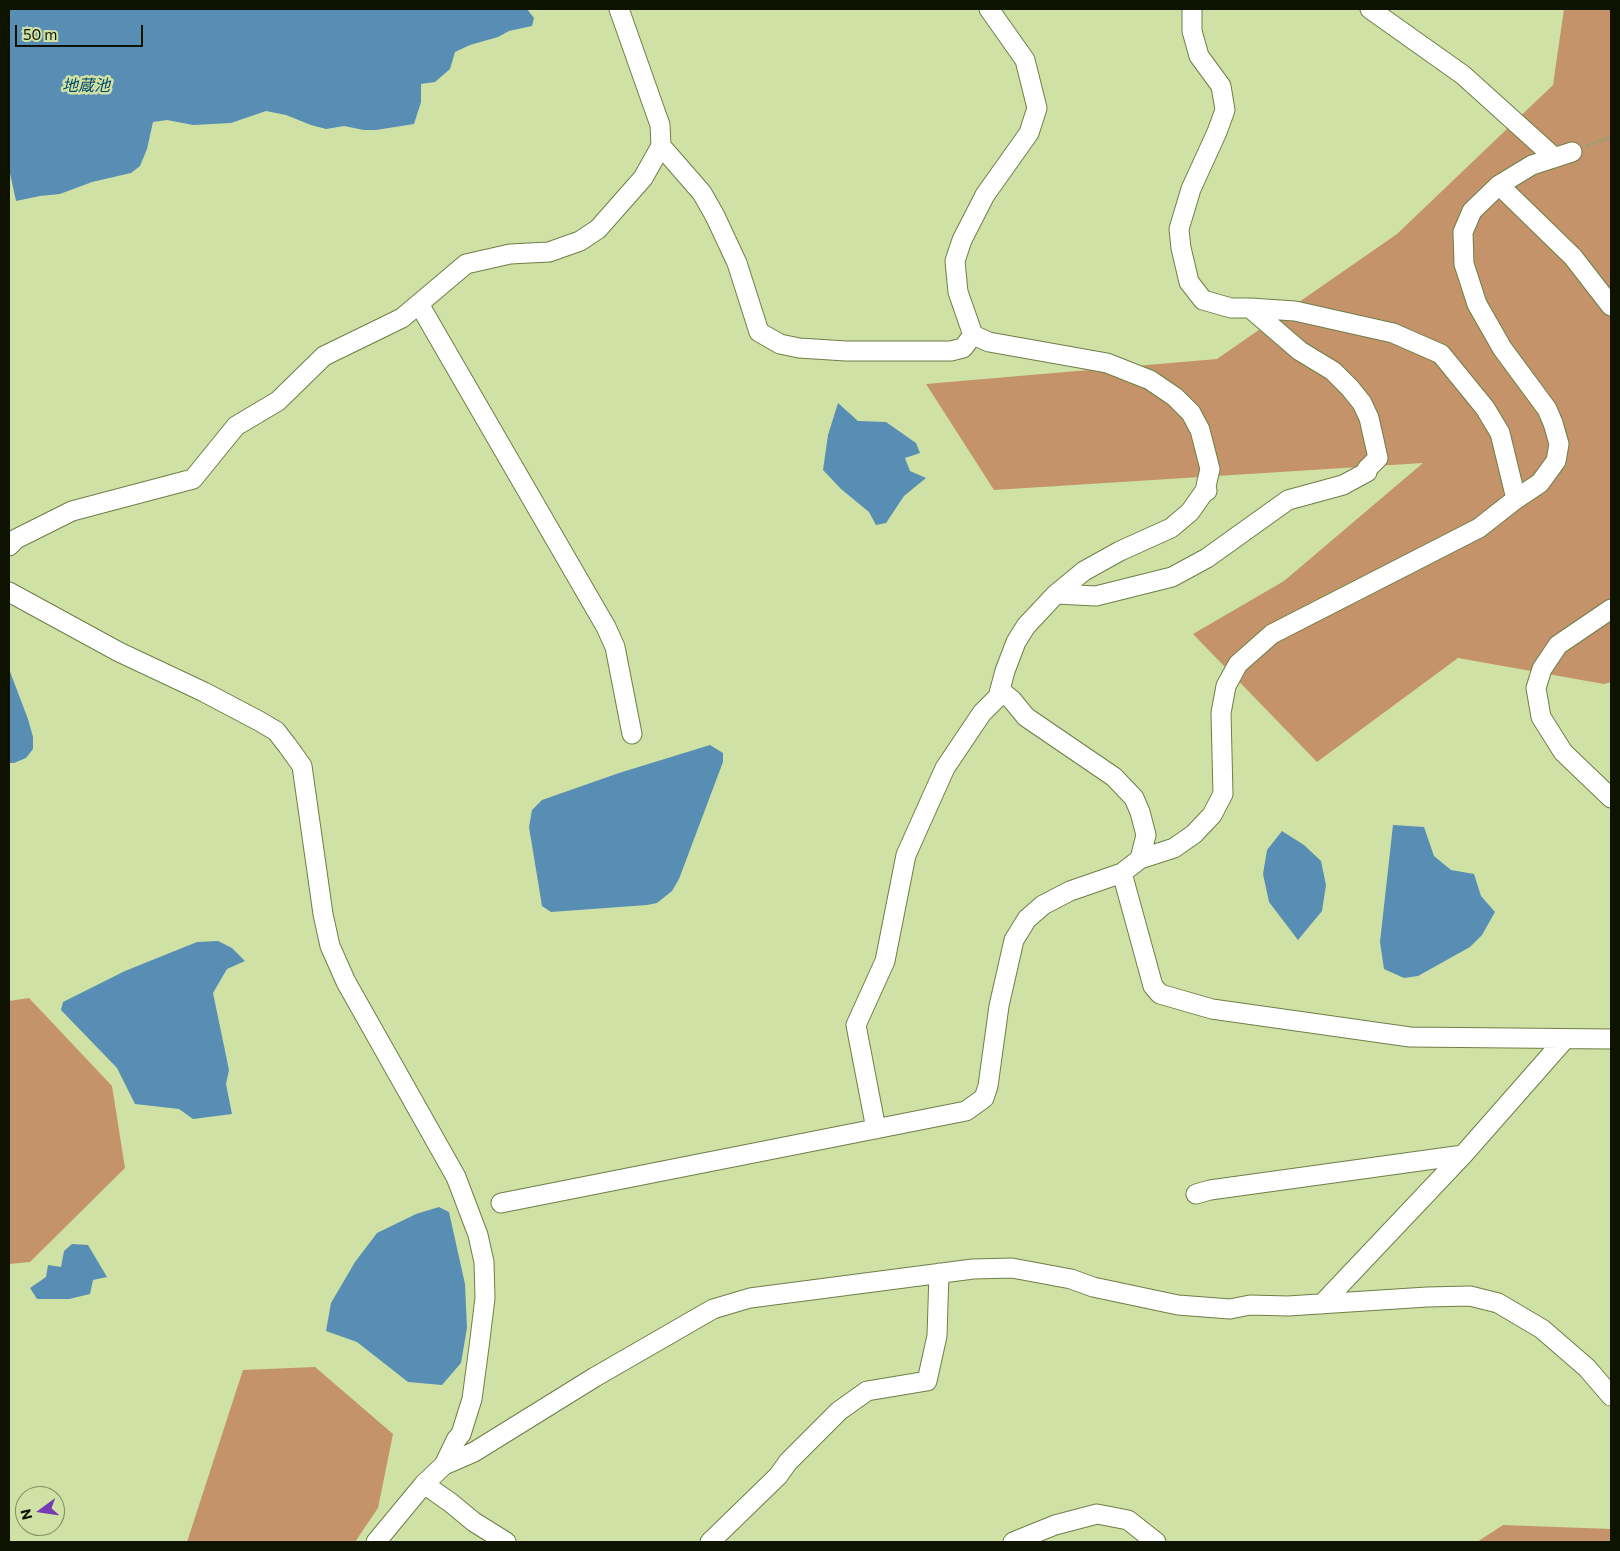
<!DOCTYPE html>
<html>
<head>
<meta charset="utf-8">
<style>
  body { margin:0 }
  #map { position:relative; width:1620px; height:1551px; overflow:hidden; background:#d0e1a6; font-family:Commissioner,sans-serif }
  canvas { display:block }
  .frame { position:absolute; inset:0; border:10px solid #0e1301; pointer-events:none }
  .north { position:absolute; left:15px; top:1486px; width:50px; height:50px; box-sizing:border-box; background:#d0e1a6; border:1px solid #828f64; border-radius:50%; rotate:256deg; font-size:14px; font-weight:700; line-height:20px; text-align:center; color:#0e1301 }
  .north::after { content:''; display:block; margin:auto; width:18px; height:22px; background:#733cb3; clip-path:polygon(50% 0,100% 100%,50% 72%,0 100%) }
  .scale { position:absolute; left:15px; top:25px; width:128px; height:22px; box-sizing:border-box; border:2px solid #0e1301; border-top:0; padding-left:6px; font-size:15px; line-height:18px; white-space:nowrap; color:#0e1301; -webkit-text-stroke:4px #d0e1a6; paint-order:stroke }
</style>
</head>
<body>
<div id="map">
<canvas width="1620" height="1551"></canvas>
<div class="frame"></div>
<div class="north">N</div>
<div class="scale">50 m</div>
</div>
<script>
const ctx = document.querySelector('canvas').getContext('2d');
ctx.lineJoin = 'round';
function fill(path, color) {
  ctx.fillStyle = color;
  ctx.fill(path, 'evenodd');
}
function poly(rows) {
  const path = new Path2D();
  for (const r of rows) {
    path.moveTo(r[0], r[1]);
    for (let i = 2; i < r.length; i += 2) path.lineTo(r[i], r[i + 1]);
  }
  return path;
}
function trace(path, color, width, dash) {
  ctx.strokeStyle = color;
  ctx.lineWidth = width;
  ctx.lineCap = dash ? 'butt' : 'round';
  ctx.setLineDash(dash || []);
  ctx.stroke(path);
}
function drawText(font, color, halo, rows, align = 'center') {
  ctx.font = font + ' Commissioner,"Noto Sans JP",sans-serif';
  ctx.lineWidth = 5;
  ctx.setLineDash([]);
  ctx.textBaseline = 'middle';
  ctx.strokeStyle = halo;
  ctx.fillStyle = color;
  for (const [text, x, y, turn = 0] of rows) {
    ctx.save();
    ctx.translate(x, y);
    ctx.rotate((+turn || 0) * Math.PI / 180);
    ctx.textAlign = isNaN(turn) ? turn : align;
    if (halo) ctx.strokeText(text, 0, 0);
    ctx.fillText(text, 0, 0);
    ctx.restore();
  }
}
fill(poly([
  [1564,9,1611,9,1611,682,1604,684,1458,658,1317,762,1193,634,1284,581,1423,463,994,490,926,384,1217,359,1397,234,1553,85],
  [29,998,112,1086,125,1168,30,1262,9,1264,9,1001],
  [315,1367,393,1434,378,1508,355,1542,187,1542,243,1370],
  [1503,1525,1611,1529,1611,1542,1477,1542]
]), '#c49369');
fill(poly([
  [9,9,527,9,534,18,532,26,509,31,498,37,470,45,455,52,450,69,435,82,421,84,421,102,414,124,376,130,364,130,344,126,326,129,311,125,286,115,266,111,231,123,193,125,167,120,153,122,147,149,140,166,131,173,92,182,60,194,40,196,16,201,9,169],
  [838,403,858,421,886,422,916,443,920,453,905,458,910,471,926,478,904,496,886,523,876,525,869,512,841,489,823,470,828,435],
  [9,669,28,719,33,737,33,749,26,758,14,763,9,763],
  [710,745,723,753,723,762,679,879,672,891,657,903,647,905,551,912,542,906,529,827,532,810,542,800,619,773],
  [1393,825,1424,827,1434,856,1451,870,1474,874,1481,896,1495,912,1482,935,1470,947,1418,976,1404,978,1384,969,1380,942],
  [1282,831,1304,845,1321,861,1326,885,1322,911,1298,940,1269,902,1263,874,1267,850],
  [218,941,232,948,245,961,227,969,213,993,229,1070,226,1084,232,1114,193,1119,179,1109,135,1104,117,1068,61,1010,63,1002,125,971,197,942],
  [439,1207,449,1212,465,1284,467,1328,461,1363,442,1385,408,1382,357,1342,326,1331,331,1303,355,1262,377,1233,416,1214],
  [72,1244,88,1245,107,1277,93,1280,90,1294,69,1299,37,1299,30,1288,46,1277,48,1265,61,1267,64,1251]
]), '#588eb4');
const minor = poly([
  [1192,9,1192,31,1199,56,1221,86,1225,110,1217,132,1191,189,1179,229,1181,248,1189,282,1203,300,1231,308,1250,308,1295,311,1393,333,1441,354,1485,408,1500,433,1516,499],
  [1370,9,1463,75,1555,158],
  [661,146,702,193,715,216,737,263,759,332,780,344,799,348,846,351,951,351,963,348,973,335],
  [1499,185,1573,257,1611,306],
  [419,304,606,627,615,647,632,734],
  [9,546,16,539,72,511,193,479,236,426,278,401,324,356,402,318,466,264,510,254,549,252,580,241,598,229,643,178,661,146,660,125,619,9],
  [9,592,119,652,204,692,259,721,276,731,287,745,302,766,323,914,330,946,346,982,456,1177,478,1235,484,1262,485,1298,479,1347,472,1399,461,1434,456,1440,444,1465,424,1484,376,1542],
  [1056,594,1096,596,1172,577,1207,558,1288,500,1343,485,1367,472,1367,469,1378,458,1369,418,1362,403,1350,388,1333,371,1300,351,1250,308],
  [1611,609,1558,645,1542,669,1536,688,1541,717,1563,752,1611,798],
  [1000,690,1012,700,1026,717,1114,777,1134,798,1140,812,1146,835,1140,859],
  [1122,873,1153,986,1160,994,1212,1009,1410,1037,1611,1039],
  [876,1129,856,1025,885,961,906,855,945,768,982,713,998,697,1005,671,1016,642,1026,626,1056,594,1084,571,1120,551,1171,528,1190,512,1204,492,1207,491,1206,486,1210,469,1200,430,1191,413,1175,397,1150,380,1107,363,989,342,973,335,958,292,955,261,962,240,985,195,1029,133,1037,108,1025,60,989,9],
  [1196,1194,1210,1190,1463,1155],
  [501,1203,966,1111,984,1098,988,1086,999,1006,1014,940,1027,919,1043,905,1070,891,1122,873,1140,859,1174,848,1194,834,1212,815,1223,794,1221,713,1226,686,1238,664,1272,634,1479,528,1516,499,1540,483,1556,461,1559,444,1553,423,1547,409,1502,348,1477,304,1464,264,1463,232,1472,211,1499,185,1532,165,1572,152],
  [1322,1304,1463,1155,1565,1039],
  [444,1465,474,1452,595,1377,713,1309,750,1298,973,1269,1012,1268,1071,1279,1093,1287,1178,1305,1230,1309,1250,1305,1288,1306,1427,1297,1470,1296,1498,1303,1542,1329,1587,1368,1611,1396],
  [424,1484,451,1503,474,1522,506,1542],
  [710,1542,778,1476,788,1462,839,1411,867,1391,927,1381,937,1336,939,1273],
  [1013,1542,1055,1525,1097,1514,1128,1520,1156,1542]
]);
trace(minor, '#6f7e47', 21);
trace(poly([
  [1586,146,1611,137]
]), '#95a274', 3, [4, 2.5]);
trace(minor, '#fff', 19);
drawText('italic 16px', '#00466c', '#d0e1a6', [
  ["地蔵池",86,86]
]);
</script>
</body>
</html>
